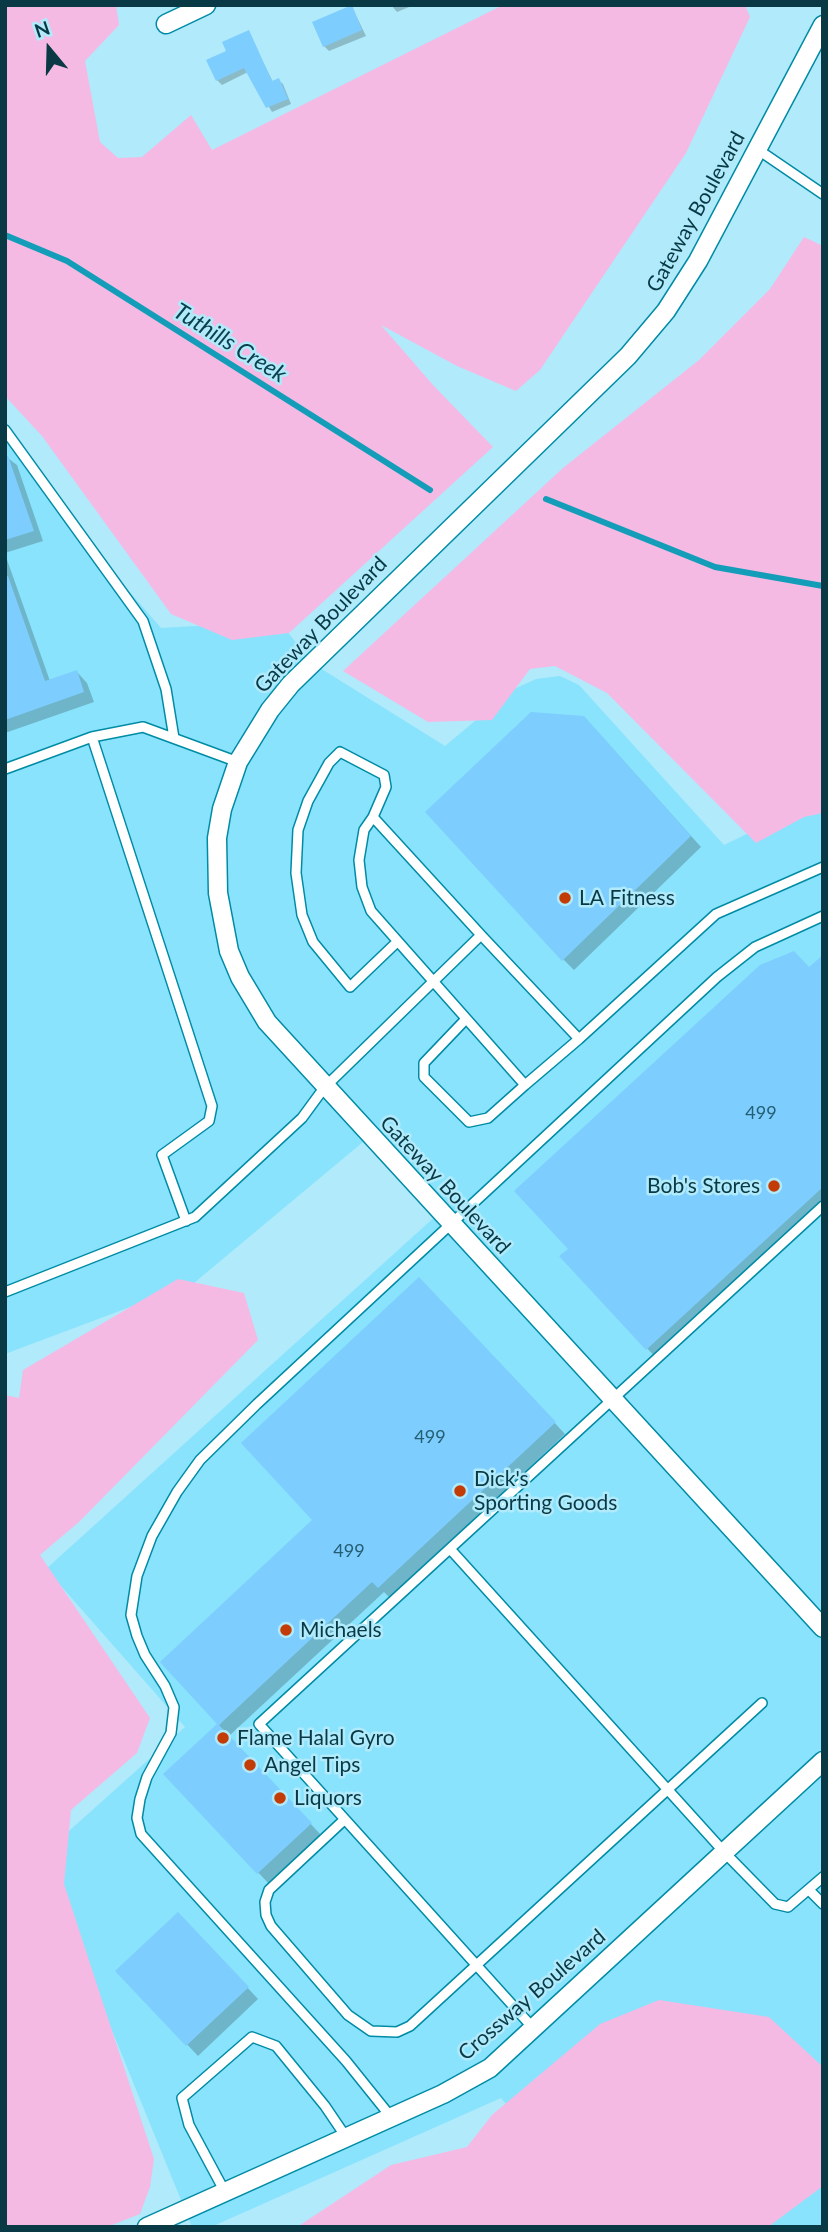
<!DOCTYPE html>
<html>
<head>
<meta charset="utf-8">
<style>
  body { margin:0 }
  #map { position:relative; width:828px; height:2232px; overflow:hidden; background:#b0eafb; font-family:Lato,sans-serif }
  canvas { display:block }
  .frame { position:absolute; inset:0; border:7px solid #083945; pointer-events:none }
  .north { position:absolute; left:14px; top:14px; width:70px; height:70px; -webkit-text-stroke:5px #b0eafb; paint-order:stroke; rotate:341deg; font-size:19px; font-weight:700; line-height:28px; text-align:center; color:#083945 }
  .north::after { content:''; display:block; margin:auto; width:24px; height:32px; background:#083945; clip-path:polygon(50% 0,100% 100%,50% 72%,0 100%) }
</style>
</head>
<body>
<div id="map">
<canvas width="828" height="2232"></canvas>
<div class="frame"></div>
<div class="north">N</div>
</div>
<script>
const ctx = document.querySelector('canvas').getContext('2d');
ctx.lineJoin = 'round';
function fill(path, color) {
  ctx.fillStyle = color;
  ctx.fill(path, 'evenodd');
}
function poly(rows) {
  const path = new Path2D();
  for (const r of rows) {
    path.moveTo(r[0], r[1]);
    for (let i = 2; i < r.length; i += 2) path.lineTo(r[i], r[i + 1]);
  }
  return path;
}
function trace(path, color, width, dash) {
  ctx.strokeStyle = color;
  ctx.lineWidth = width;
  ctx.lineCap = dash ? 'butt' : 'round';
  ctx.setLineDash(dash || []);
  ctx.stroke(path);
}
function drawText(font, color, halo, rows, align = 'center') {
  ctx.font = font + ' Lato,sans-serif';
  ctx.lineWidth = 5;
  ctx.setLineDash([]);
  ctx.textBaseline = 'middle';
  ctx.strokeStyle = halo;
  ctx.fillStyle = color;
  for (const [text, x, y, turn = 0] of rows) {
    ctx.save();
    ctx.translate(x, y);
    ctx.rotate((+turn || 0) * Math.PI / 180);
    ctx.textAlign = isNaN(turn) ? turn : align;
    if (halo) ctx.strokeText(text, 0, 0);
    ctx.fillText(text, 0, 0);
    ctx.restore();
  }
}
fill(poly([
  [5,437,53,504,161,628,279,621,312,663,445,746,512,690,536,679,560,676,579,685,724,845,823,797,823,2227,608,2227,501,2098,211,2227,192,2227,41,1856,185,1727,46,1569,439,1213,369,1137,194,1283,5,1354]
]), '#8ae3fc');
fill(poly([
  [5,5,116,5,119,25,85,61,100,142,118,158,142,157,191,115,212,150,503,5,745,5,750,17,686,153,540,370,516,391,457,366,381,325,433,385,493,447,289,633,232,640,171,614,42,436,5,396],
  [804,237,823,246,823,813,804,817,756,843,607,693,555,666,530,669,492,720,428,722,343,671,563,468,699,360,770,289],
  [178,1279,244,1293,258,1340,79,1522,40,1555,150,1718,137,1753,71,1810,64,1884,154,2159,150,2187,140,2214,107,2227,5,2227,5,1395,19,1398,23,1370],
  [659,2000,769,2017,823,2067,823,2186,768,2227,297,2227,391,2165,467,2147,492,2115,600,2024]
]), '#f5bae4');
fill(poly([
  [391,5,414,5,397,12],
  [352,7,366,36,329,51,324,46],
  [248,32,273,82,278,80,283,84,291,104,272,112,248,72,222,85,217,80,228,52],
  [5,456,17,465,43,541,5,553],
  [5,554,50,681,77,672,87,683,94,702,5,733],
  [595,729,701,847,574,970,563,959],
  [809,969,823,971,823,1208,658,1360,562,1257],
  [430,1290,565,1434,390,1598,384,1592,229,1736,321,1835,269,1884,166,1774,220,1724,315,1520],
  [189,1925,258,1999,198,2056,118,1971]
]), '#0003');
trace(poly([
  [5,235,67,261,430,490],
  [546,499,715,567,823,586]
]), '#149db9', 6);
fill(poly([
  [352,5,362,30,323,47,312,22],
  [249,30,272,81,279,78,288,99,266,108,244,68,216,81,206,60,226,51,222,42],
  [5,456,8,456,34,531,5,540],
  [8,576,45,681,77,670,84,692,5,720,5,577],
  [531,712,584,716,691,836,562,961,425,812],
  [794,951,809,967,823,955,823,1187,646,1350,559,1256,568,1249,514,1191,760,965],
  [419,1277,556,1422,378,1588,372,1582,219,1725,312,1823,257,1874,163,1774,217,1724,160,1662,312,1520,241,1443],
  [178,1912,249,1987,186,2046,115,1971]
]), '#7dcdfe');
const lane = poly([
  [757,149,823,194],
  [5,430,143,621,166,689,174,738],
  [92,737,212,1106,209,1121,162,1155,186,1221],
  [5,769,92,737,143,727,238,762],
  [373,817,386,787,384,775,340,752,329,763,308,801,298,830,296,873,302,915,313,942,350,987,397,942],
  [481,935,373,817,364,830,359,860,362,887,371,911,525,1085,579,1039],
  [466,1019,424,1063,424,1077,469,1122,488,1118,525,1085],
  [5,1292,195,1217,302,1118,324,1088,481,935,579,1039,716,914,823,867],
  [451,1550,725,1853,775,1904,788,1907,823,1877],
  [344,1820,269,1890,265,1902,266,1915,271,1926,348,2015,371,2031,397,2032,410,2026,762,1703],
  [809,1890,823,1904],
  [534,2029,259,1724,823,1206],
  [391,2117,346,2061,141,1834,137,1818,140,1799,147,1777,171,1733,174,1707,165,1686,145,1655,137,1636,131,1615,137,1576,152,1536,177,1492,200,1460,257,1404,717,977,755,947,823,916],
  [225,2192,189,2125,182,2098,252,2037,276,2046,325,2106,346,2137]
]);
const street = poly([
  [166,24,206,5],
  [823,25,698,261,666,311,628,356,291,684,270,710,238,762,222,809,217,838,218,893,229,951,240,977,267,1022,823,1628],
  [147,2227,443,2094,490,2068,823,1761]
]);
trace(lane, '#008ba5', 12);
trace(street, '#008ba5', 21);
trace(lane, '#fff', 9);
trace(street, '#fff', 18);
for (const [x, y, r, color] of [
  [565,898,7,"#c33c06"],
  [774,1186,7,"#c33c06"],
  [460,1491,7,"#c33c06"],
  [286,1630,7,"#c33c06"],
  [223,1738,7,"#c33c06"],
  [250,1765,7,"#c33c06"],
  [280,1798,7,"#c33c06"]
]) {
  const dot = new Path2D();
  dot.arc(x, y, r, 0, 2 * Math.PI);
  ctx.fillStyle = color;
  ctx.fill(dot);
  trace(dot, '#b0eafb', 2.5);
}
drawText('18px', '#255e73', null, [
  ["499",761,1113],
  ["499",430,1437],
  ["499",349,1551]
]);
drawText('21px', '#083945', '#b0eafb', [
  ["Gateway Boulevard",696,212,-61],
  ["Gateway Boulevard",321,625,-46],
  ["Gateway Boulevard",445,1185,47],
  ["Crossway Boulevard",532,1995,-41]
]);
drawText('21px', '#083945', '#b0eafb', [
  ["LA Fitness",579,898],
  ["Bob's Stores",760,1186,"right"],
  ["Dick's",474,1479],
  ["Sporting Goods",474,1503],
  ["Michaels",300,1630],
  ["Flame Halal Gyro",237,1738],
  ["Angel Tips",264,1765],
  ["Liquors",294,1798]
], 'left');
drawText('italic 23px', '#0b414d', '#b0eafb', [
  ["Tuthills Creek",230,343,32]
]);
</script>
</body>
</html>
